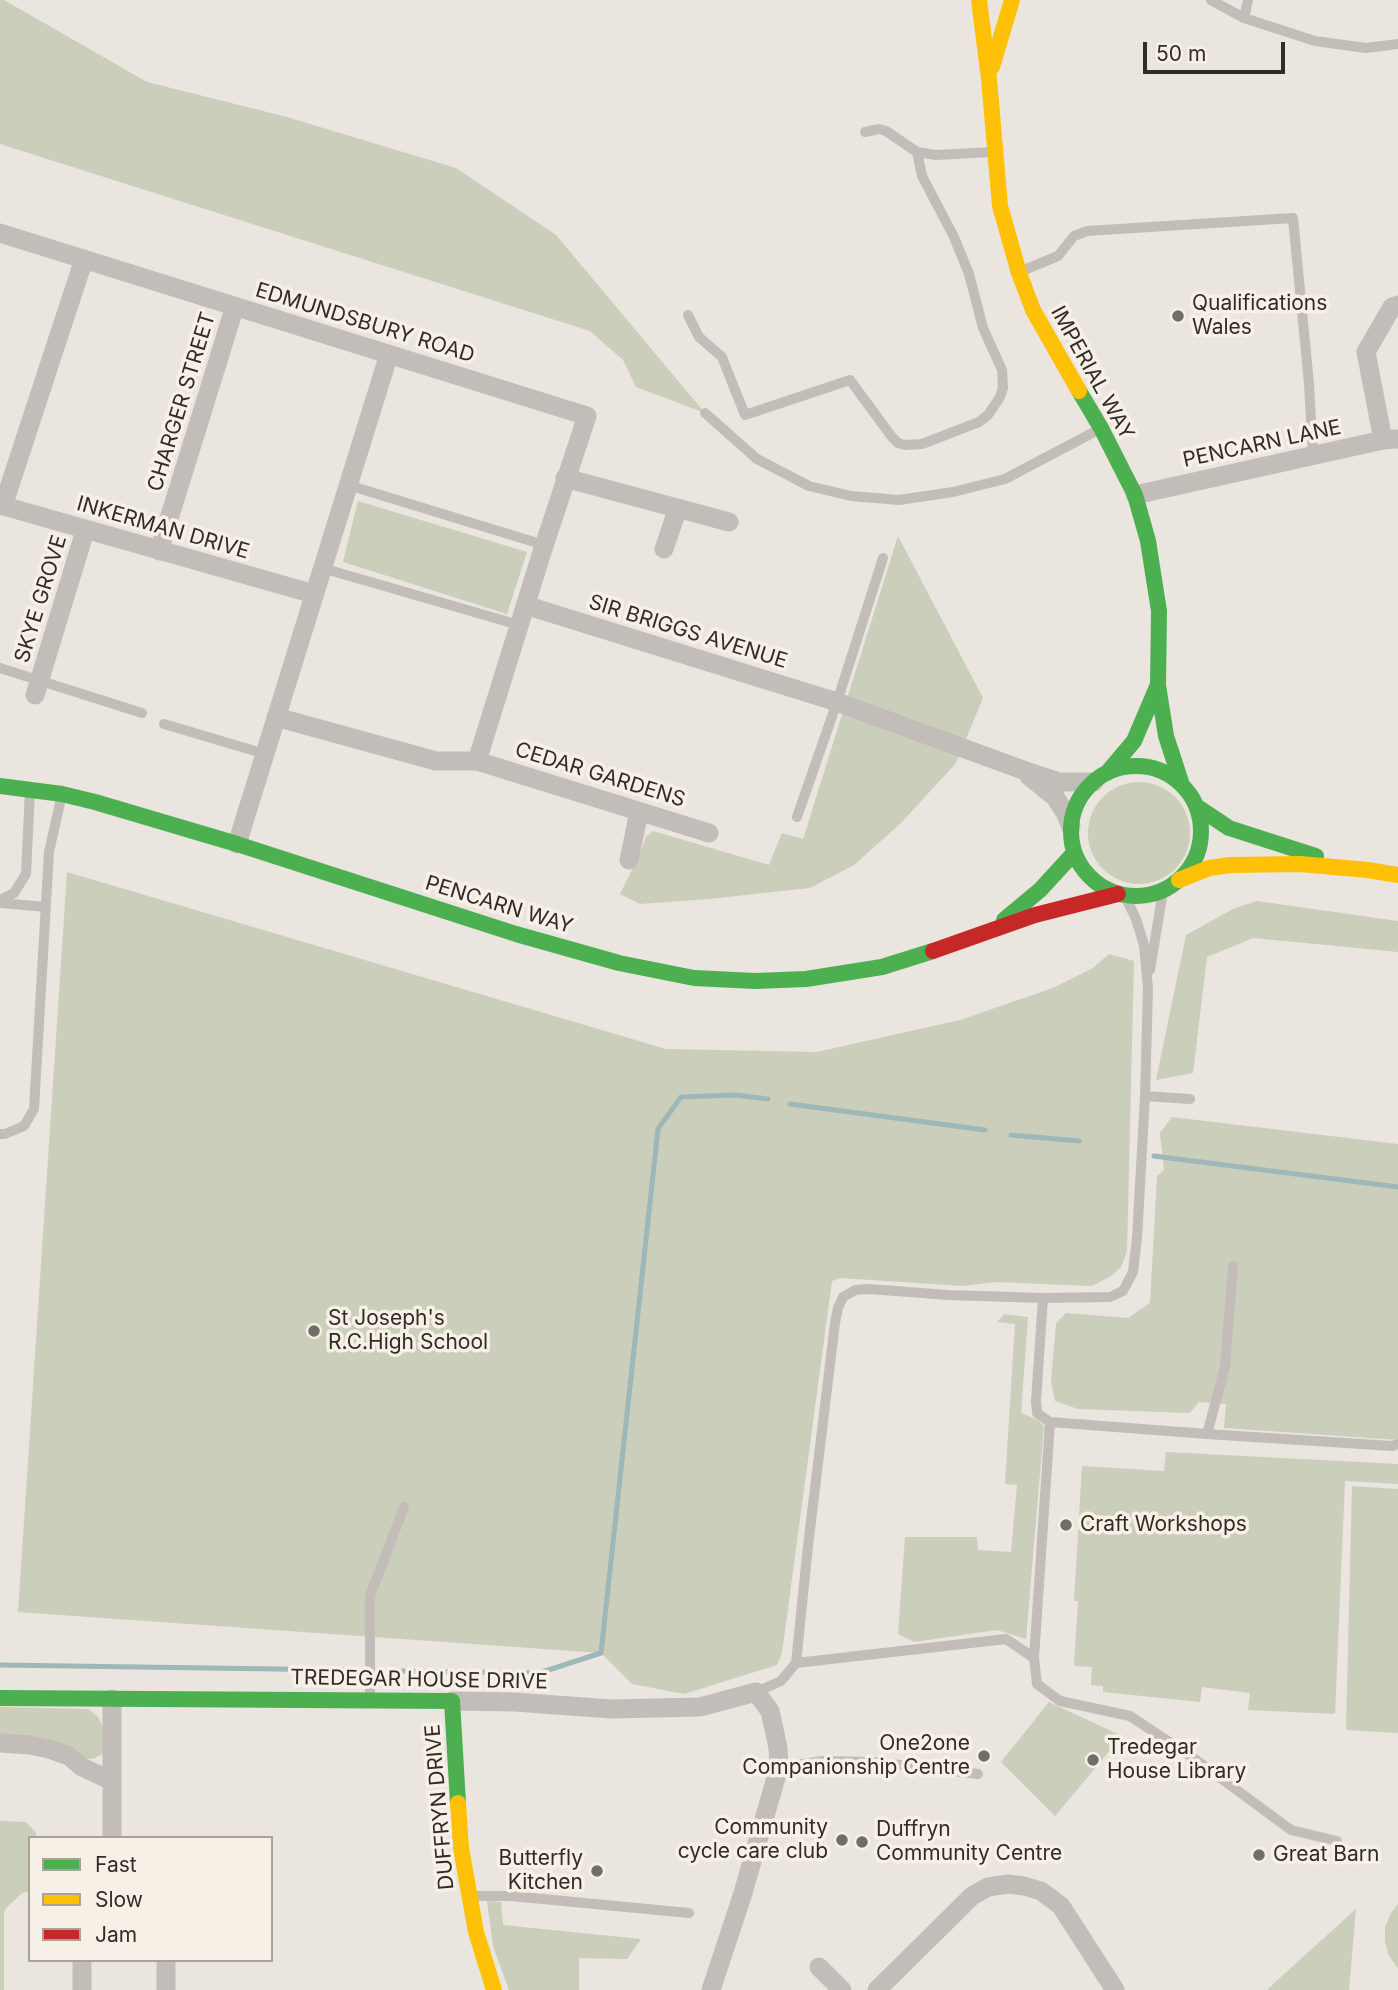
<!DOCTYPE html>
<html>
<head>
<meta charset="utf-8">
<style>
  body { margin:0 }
  #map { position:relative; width:1398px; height:1990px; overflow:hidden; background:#eae5df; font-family:Inter,sans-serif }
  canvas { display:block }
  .legend { position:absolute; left:28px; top:1836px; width:245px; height:126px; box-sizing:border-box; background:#f6f0e6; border:2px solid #a8a29a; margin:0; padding:9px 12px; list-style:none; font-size:21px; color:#322c27 }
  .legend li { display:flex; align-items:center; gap:14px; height:35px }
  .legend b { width:35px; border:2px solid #a8a29a }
  .scale { position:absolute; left:1143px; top:42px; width:142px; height:32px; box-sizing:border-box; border:4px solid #322c27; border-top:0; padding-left:9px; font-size:21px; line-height:24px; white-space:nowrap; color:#322c27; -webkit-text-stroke:5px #f6f0e6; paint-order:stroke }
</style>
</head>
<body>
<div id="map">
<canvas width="1398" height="1990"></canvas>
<ul class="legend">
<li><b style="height:9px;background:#4caf50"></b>Fast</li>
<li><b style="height:9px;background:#ffc107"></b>Slow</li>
<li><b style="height:9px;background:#c62828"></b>Jam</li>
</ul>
<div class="scale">50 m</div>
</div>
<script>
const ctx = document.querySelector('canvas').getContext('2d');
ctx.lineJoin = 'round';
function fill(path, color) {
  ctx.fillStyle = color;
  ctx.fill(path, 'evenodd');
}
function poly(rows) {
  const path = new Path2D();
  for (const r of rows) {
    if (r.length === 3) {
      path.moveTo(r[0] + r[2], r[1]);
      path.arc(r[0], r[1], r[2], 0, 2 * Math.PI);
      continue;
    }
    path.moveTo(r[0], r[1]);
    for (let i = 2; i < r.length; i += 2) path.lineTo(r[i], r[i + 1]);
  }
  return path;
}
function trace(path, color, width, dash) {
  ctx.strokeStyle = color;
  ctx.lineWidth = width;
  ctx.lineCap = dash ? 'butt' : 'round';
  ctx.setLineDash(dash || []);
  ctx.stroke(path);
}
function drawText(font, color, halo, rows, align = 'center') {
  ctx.font = font + ' Inter,sans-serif';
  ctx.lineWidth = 7;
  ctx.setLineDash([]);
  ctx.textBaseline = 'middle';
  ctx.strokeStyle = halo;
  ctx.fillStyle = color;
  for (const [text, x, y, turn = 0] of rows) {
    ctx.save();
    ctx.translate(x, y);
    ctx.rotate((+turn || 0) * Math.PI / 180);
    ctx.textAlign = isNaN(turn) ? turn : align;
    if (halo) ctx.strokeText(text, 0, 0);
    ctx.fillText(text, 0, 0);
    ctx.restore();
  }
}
fill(poly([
  [0,0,4,0,147,82,287,117,456,168,556,235,705,413,636,387,623,360,590,331,0,144],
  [358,501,527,552,507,614,343,562],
  [898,536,983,698,956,763,901,823,854,865,810,888,709,899,640,904,620,894,637,860,646,837,653,831,769,865,782,833,803,839],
  [1139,833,51],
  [67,872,666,1049,817,1052,960,1020,1053,988,1093,968,1109,954,1134,961,1127,1251,1121,1267,1111,1276,1092,1286,995,1282,962,1286,840,1278,832,1281,782,1653,777,1665,684,1694,632,1684,601,1653,18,1612],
  [1257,901,1398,921,1398,952,1253,938,1207,957,1193,1073,1156,1080,1186,935,1235,908],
  [1172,1117,1398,1144,1398,1440,1224,1428,1226,1404,1199,1402,1190,1413,1078,1409,1055,1401,1051,1382,1056,1323,1066,1313,1128,1318,1150,1303,1157,1176,1164,1170,1160,1133],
  [1004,1314,1028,1317,1021,1413,1038,1420,1044,1426,1026,1639,997,1630,914,1642,898,1634,905,1537,977,1537,978,1550,1011,1552,1017,1485,1005,1484,1015,1324,997,1322],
  [1166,1452,1398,1464,1398,1484,1345,1481,1335,1714,1248,1710,1250,1693,1202,1687,1200,1702,1103,1692,1103,1686,1091,1685,1092,1667,1074,1666,1078,1601,1074,1601,1082,1466,1164,1471],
  [1352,1486,1398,1489,1398,1733,1346,1730],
  [1049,1702,1122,1736,1055,1816,1001,1762],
  [0,1707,88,1709,98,1717,104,1728,105,1750,101,1755,93,1759,84,1758,0,1735],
  [0,1821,26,1822,36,1833,36,1838,30,1838,30,1891,22,1893,6,1908,4,1913,4,1990,0,1990],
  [487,1901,501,1902,503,1925,641,1939,627,1959,579,1958,579,1990,509,1990,493,1946],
  [1398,1904,1398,1968,1389,1956,1385,1942,1385,1927,1391,1913],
  [1356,1909,1349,1990,1267,1990,1283,1975]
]), '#cacebb');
trace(poly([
  [790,1104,985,1130],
  [1011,1135,1079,1141],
  [1154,1156,1398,1187],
  [0,1665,347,1670],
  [396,1671,539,1673,601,1653,658,1129,681,1097,735,1095,768,1099]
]), '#9eb7b8', 5);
trace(poly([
  [1211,0,1244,18,1315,41,1366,48,1398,44],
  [1244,18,1248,0],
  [917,152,936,155,993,152],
  [1019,272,1058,256,1074,236,1087,231,1293,218,1309,384,1313,456],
  [688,315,699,337,722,357,745,415,850,380,892,437,898,443,905,445,922,444,979,422,988,415,1000,397,1003,388,1002,370,983,328,969,274,954,237,922,176,917,152,886,131,879,129,865,132],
  [705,413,757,459,809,486,851,496,899,500,953,492,1005,479,1098,430],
  [348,485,544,545],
  [322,568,519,625],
  [0,668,142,713],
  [164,724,265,754],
  [797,817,837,702,883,558],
  [0,900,14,893,26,874,30,790],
  [0,903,46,907],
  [1150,970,1163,891],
  [1145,1096,1190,1099],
  [0,1134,5,1134,24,1126,34,1109,49,852,62,794],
  [1043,1298,1036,1401,1037,1413,1050,1422,1207,1434,1392,1446,1398,1444],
  [1050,1422,1034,1658,1037,1684,1060,1701,1130,1716,1192,1757,1291,1830,1337,1841],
  [1207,1434,1225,1367,1233,1266],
  [796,1663,1006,1639,1034,1658],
  [756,1692,781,1681,796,1663,808,1546,835,1323,838,1308,843,1297,855,1290,869,1289,948,1295,1043,1298,1110,1297,1123,1291,1133,1272,1137,1238,1145,1096,1148,988,1144,945,1136,919,1125,896],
  [370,1700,370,1596,404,1507],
  [779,1767,823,1761,874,1762,978,1774],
  [473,1896,511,1896,689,1913]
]), '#c2bdb8', 10);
trace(poly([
  [0,233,587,416,542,552,477,761,436,761,276,717],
  [1383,440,1366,352,1392,307,1398,305],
  [565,478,729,522],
  [1135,495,1383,440,1398,439],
  [0,505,314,594],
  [3,506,84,259],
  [664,549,678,508],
  [159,551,235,306],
  [525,605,837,702,1023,770,1059,782,1094,782],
  [35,695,85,531],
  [477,761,709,833],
  [1029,776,1055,797,1066,814,1071,827],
  [237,844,389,354],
  [629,860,639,812],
  [452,1701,515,1702,611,1709,700,1707,756,1692,770,1711,778,1748,779,1767,743,1893,711,1990],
  [0,1743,30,1745,49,1749,69,1756,82,1767,112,1781,112,1838],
  [112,1781,112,1699],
  [166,1960,166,1990],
  [819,1967,842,1990],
  [82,1990,82,1960],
  [877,1990,972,1896,988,1887,1008,1884,1024,1886,1041,1891,1061,1906,1115,1990]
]), '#c2bdb8', 19);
trace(poly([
  [1079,391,1101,428,1135,495,1148,541,1159,611,1158,685,1166,736,1182,785],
  [1136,831,65],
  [1107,773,1134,741,1157,687],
  [0,786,62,794,95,802,237,844,516,934,619,963,694,978,755,981,806,979,882,967,933,951],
  [1196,806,1229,828,1316,856],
  [1004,920,1040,890,1074,853],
  [0,1698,452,1701,458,1803]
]), '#4caf50', 16);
trace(poly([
  [979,0,989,79,1000,206,1019,273,1033,310,1079,391],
  [992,67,1012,0],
  [1179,880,1209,868,1231,865,1300,864,1368,870,1398,875],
  [458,1803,461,1848,476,1932,494,1990]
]), '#ffc107', 16);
trace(poly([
  [933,951,1035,915,1118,894]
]), '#c62828', 16);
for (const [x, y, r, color] of [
  [1178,316,7,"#726d67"],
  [314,1331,7,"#726d67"],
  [1066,1525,7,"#726d67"],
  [984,1756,7,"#726d67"],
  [1093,1760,7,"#726d67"],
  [842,1840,7,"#726d67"],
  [862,1842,7,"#726d67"],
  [1259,1855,7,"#726d67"],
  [597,1871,7,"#726d67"]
]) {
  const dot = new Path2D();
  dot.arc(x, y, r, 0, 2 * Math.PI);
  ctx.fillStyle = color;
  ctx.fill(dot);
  trace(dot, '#f6f0e6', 2.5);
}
drawText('21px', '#322c27', '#f6f0e6', [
  ["Qualifications",1192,304],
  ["Wales",1192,328],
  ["St Joseph's",328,1319],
  ["R.C.High School",328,1343],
  ["Craft Workshops",1080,1525],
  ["One2one",970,1744,"right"],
  ["Companionship Centre",970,1768,"right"],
  ["Tredegar",1107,1748],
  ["House Library",1107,1772],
  ["Community",828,1828,"right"],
  ["cycle care club",828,1852,"right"],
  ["Duffryn",876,1830],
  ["Community Centre",876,1854],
  ["Great Barn",1273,1855],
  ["Butterfly",583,1859,"right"],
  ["Kitchen",583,1883,"right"]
], 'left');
drawText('21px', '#322c27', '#f6f0e6', [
  ["EDMUNDSBURY ROAD",365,323,17],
  ["IMPERIAL WAY",1092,373,61],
  ["CHARGER STREET",182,402,-73],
  ["PENCARN LANE",1262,444,-12],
  ["INKERMAN DRIVE",163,528,16],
  ["SKYE GROVE",41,599,-73],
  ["SIR BRIGGS AVENUE",688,632,17],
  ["CEDAR GARDENS",600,775,17],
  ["PENCARN WAY",499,905,17],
  ["TREDEGAR HOUSE DRIVE",419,1680,1],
  ["DUFFRYN DRIVE",440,1807,-95]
]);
</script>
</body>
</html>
